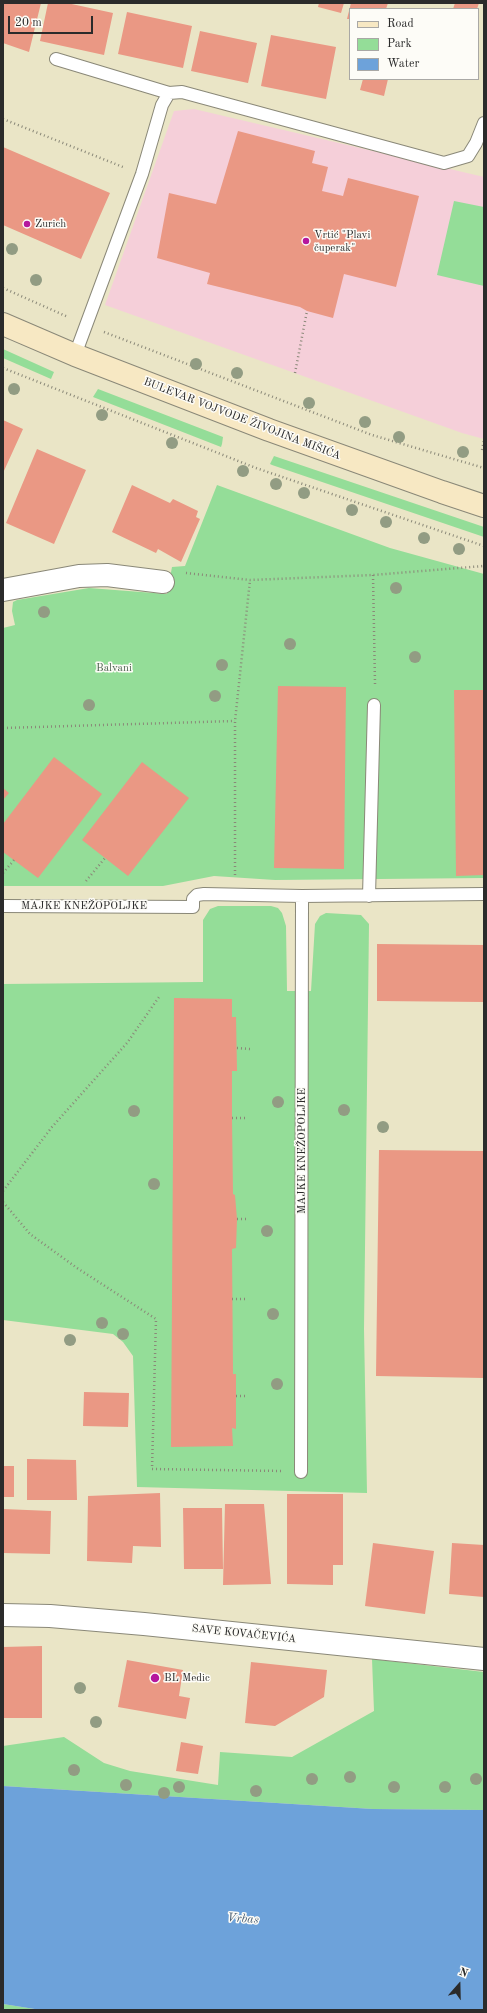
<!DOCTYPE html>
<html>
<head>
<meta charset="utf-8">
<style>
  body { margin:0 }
  #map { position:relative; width:487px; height:2013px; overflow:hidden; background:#eae5c6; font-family:"Old Standard TT",serif }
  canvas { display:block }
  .frame { position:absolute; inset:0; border:4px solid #2b2b2b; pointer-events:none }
  .legend { position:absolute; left:349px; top:8px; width:130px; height:72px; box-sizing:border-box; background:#fdfcf7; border:1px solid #a9a8a5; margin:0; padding:5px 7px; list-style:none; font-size:12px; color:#2b2b2b }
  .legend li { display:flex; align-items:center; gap:8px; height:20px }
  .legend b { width:20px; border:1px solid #a9a8a5 }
  .north { position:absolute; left:439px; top:1965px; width:40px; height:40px; -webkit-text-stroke:3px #fdfcf7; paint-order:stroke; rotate:20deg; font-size:11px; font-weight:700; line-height:16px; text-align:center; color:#2b2b2b }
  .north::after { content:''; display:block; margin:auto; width:14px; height:18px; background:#2b2b2b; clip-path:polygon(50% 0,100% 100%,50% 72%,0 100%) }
  .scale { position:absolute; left:8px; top:16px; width:85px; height:18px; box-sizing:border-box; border:2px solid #2b2b2b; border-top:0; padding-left:5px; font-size:12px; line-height:14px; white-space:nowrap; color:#2b2b2b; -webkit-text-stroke:3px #fdfcf7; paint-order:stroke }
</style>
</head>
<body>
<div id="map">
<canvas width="487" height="2013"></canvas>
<div class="frame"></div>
<ul class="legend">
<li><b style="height:5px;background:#f7e8c3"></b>Road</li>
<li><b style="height:11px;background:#94dd98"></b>Park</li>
<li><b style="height:11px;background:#6da2da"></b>Water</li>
</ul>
<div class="north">N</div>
<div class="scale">20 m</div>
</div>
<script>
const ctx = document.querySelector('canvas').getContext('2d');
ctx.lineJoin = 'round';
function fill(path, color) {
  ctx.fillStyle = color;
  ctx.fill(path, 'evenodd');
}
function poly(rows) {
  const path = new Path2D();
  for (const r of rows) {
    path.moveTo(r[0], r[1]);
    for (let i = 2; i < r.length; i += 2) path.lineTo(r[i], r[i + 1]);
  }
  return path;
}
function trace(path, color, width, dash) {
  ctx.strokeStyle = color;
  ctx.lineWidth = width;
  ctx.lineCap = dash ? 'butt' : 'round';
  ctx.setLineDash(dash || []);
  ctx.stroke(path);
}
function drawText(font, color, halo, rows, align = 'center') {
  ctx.font = font + ' "Old Standard TT",serif';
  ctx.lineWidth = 3;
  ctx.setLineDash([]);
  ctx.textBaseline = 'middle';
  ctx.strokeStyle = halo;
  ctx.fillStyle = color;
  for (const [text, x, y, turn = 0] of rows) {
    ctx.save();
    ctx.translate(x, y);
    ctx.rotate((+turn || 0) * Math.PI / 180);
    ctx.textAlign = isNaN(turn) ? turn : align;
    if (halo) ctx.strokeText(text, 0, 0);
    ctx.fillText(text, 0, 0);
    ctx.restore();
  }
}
fill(poly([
  [194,109,484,177,484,439,462,433,105,305,174,111]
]), '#f5cfd9');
fill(poly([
  [454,201,484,207,484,286,437,275],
  [3,349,54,372,51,379,3,358],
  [98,389,223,437,222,444,221,447,93,397],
  [274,456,484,527,484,537,272,465,270,464],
  [217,485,390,548,484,574,484,878,275,880,214,876,163,886,3,886,3,628,15,625,12,611,13,602,17,600,89,588,167,594,172,567,185,566],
  [218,906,271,906,278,908,282,913,286,926,287,991,311,991,315,924,320,916,326,913,361,915,369,924,364,1329,367,1493,137,1487,133,1356,123,1342,113,1334,3,1320,3,984,203,982,203,920,210,909],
  [372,1659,484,1672,484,1810,373,1809,3,1786,3,1746,64,1737,104,1763,130,1771,218,1785,220,1752,292,1757,374,1711],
  [3,2004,41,2010,3,2010]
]), '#94dd98');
fill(poly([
  [3,1786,373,1809,484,1810,484,2010,41,2010,3,2004]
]), '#6da2da');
fill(poly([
  [3,3,41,3,29,52,3,43],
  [48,3,67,3,113,13,104,55,40,41],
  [319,3,344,3,341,13,318,7],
  [351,3,388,3,386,9,350,9,350,19,347,19],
  [455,3,479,3,477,9,453,9],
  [127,12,192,26,183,68,118,54],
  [200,31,257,43,248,83,191,71],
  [271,35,336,47,326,99,261,86],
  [363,79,388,79,384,96,360,90],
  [238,131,315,151,312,163,328,167,322,191,343,196,348,178,419,196,396,287,344,274,333,318,307,311,300,307,207,284,210,273,157,258,169,193,216,204],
  [3,147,110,193,81,259,3,225],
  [3,420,23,429,3,473],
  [37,449,86,470,54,544,6,523],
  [132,485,170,503,173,499,198,511,196,517,200,519,181,562,158,549,156,553,112,532],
  [278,686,346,687,344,869,274,868],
  [454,690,484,690,484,875,456,876],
  [54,757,102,794,38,878,3,852,3,824],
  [142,762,189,798,128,876,82,840],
  [3,788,9,793,3,800],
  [377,944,484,945,484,1002,377,1001],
  [174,998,232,999,232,1017,236,1017,237,1071,232,1071,232,1118,233,1194,235,1195,237,1219,236,1248,232,1249,233,1374,236,1374,236,1429,232,1428,233,1446,171,1447],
  [379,1150,484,1151,484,1378,376,1376],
  [84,1392,129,1393,128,1427,83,1426],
  [27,1459,76,1460,77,1500,27,1500],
  [3,1466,14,1466,14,1497,3,1497],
  [160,1493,161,1547,133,1546,132,1563,87,1561,88,1496],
  [287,1494,343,1494,343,1565,333,1565,333,1585,287,1584],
  [225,1504,264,1504,271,1584,223,1585],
  [183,1508,222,1508,223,1569,184,1569],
  [3,1509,51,1511,50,1554,3,1553],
  [373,1543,434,1551,425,1614,365,1606],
  [452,1543,484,1545,484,1597,449,1594],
  [42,1646,42,1718,3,1718,3,1647],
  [127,1660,183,1670,179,1696,190,1698,186,1719,118,1707],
  [251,1662,327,1670,324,1697,275,1726,245,1723],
  [181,1742,203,1746,198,1774,176,1771]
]), '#ea9884');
const lane = poly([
  [56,59,169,93,182,92,444,163,468,156,476,143,484,123],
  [75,355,142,174,162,105,169,93],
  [369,896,374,705],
  [3,906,193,907,193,899,197,895,204,894,302,896],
  [301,1472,302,896,484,894]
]);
const street = poly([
  [3,590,79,576,107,575,163,582],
  [3,1615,50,1616,144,1624,484,1659]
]);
const secondary = poly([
  [3,324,75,355,269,430,442,492,484,506]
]);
trace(lane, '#8a8878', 14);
trace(street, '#8a8878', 24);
trace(secondary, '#8a8878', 24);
trace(poly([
  [3,119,123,167],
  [3,288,68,317],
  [104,332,372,435,484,468],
  [3,368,256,468,484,546],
  [295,373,307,311],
  [482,450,484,440],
  [186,573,250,580,373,575,483,566],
  [373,575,375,684],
  [3,728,235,721],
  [3,873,14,860],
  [235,875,235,721,250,580],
  [86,881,105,858],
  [237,1048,250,1049],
  [232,1118,247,1118],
  [3,1191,52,1127,127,1043,159,997],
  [3,1202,30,1234,77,1268,156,1319,152,1469,282,1471],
  [237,1219,246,1219],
  [232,1299,246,1299],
  [236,1396,246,1396]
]), '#8a8878', 2.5, [1, 3]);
trace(lane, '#fff', 12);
trace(street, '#fff', 22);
trace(secondary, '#f7e8c3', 22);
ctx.fillStyle = '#929c83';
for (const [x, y] of [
  [12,249],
  [36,280],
  [196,364],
  [237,373],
  [14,389],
  [309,403],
  [102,415],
  [365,422],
  [399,437],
  [172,443],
  [463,452],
  [243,471],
  [276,484],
  [304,493],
  [352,510],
  [386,522],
  [424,538],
  [459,549],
  [396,588],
  [44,612],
  [290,644],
  [415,657],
  [222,665],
  [215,696],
  [89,705],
  [278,1102],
  [344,1110],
  [134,1111],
  [383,1127],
  [154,1184],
  [267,1231],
  [273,1314],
  [102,1323],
  [123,1334],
  [70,1340],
  [277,1384],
  [80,1688],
  [96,1722],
  [74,1770],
  [350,1777],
  [312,1779],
  [476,1779],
  [126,1785],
  [179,1787],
  [394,1787],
  [445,1787],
  [256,1791],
  [164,1793]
]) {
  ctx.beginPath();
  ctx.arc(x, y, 6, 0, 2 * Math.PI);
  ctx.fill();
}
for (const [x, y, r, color] of [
  [27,224,4,"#b5179e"],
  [306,241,4,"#b5179e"],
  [155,1678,5,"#b5179e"]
]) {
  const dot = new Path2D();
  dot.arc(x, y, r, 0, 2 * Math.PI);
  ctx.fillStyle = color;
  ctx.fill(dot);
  trace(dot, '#fdfcf7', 1.5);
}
drawText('11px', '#2b2b2b', '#fdfcf7', [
  ["Zurich",35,224],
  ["Vrtić \"Plavi",314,235],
  ["čuperak\"",314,248],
  ["BL Medic",164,1678]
], 'left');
drawText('11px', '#2b2b2b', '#fdfcf7', [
  ["BULEVAR VOJVODE ŽIVOJINA MIŠIĆA",242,419,21],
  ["MAJKE KNEŽOPOLJKE",84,906],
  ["MAJKE KNEŽOPOLJKE",302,1151,-90],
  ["SAVE KOVAČEVIĆA",244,1634,6]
]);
drawText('11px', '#4a604c', '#fdfcf7', [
  ["Balvani",114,668]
]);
drawText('italic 12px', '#455b71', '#fdfcf7', [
  ["Vrbas",243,1919,4]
]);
</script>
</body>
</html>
